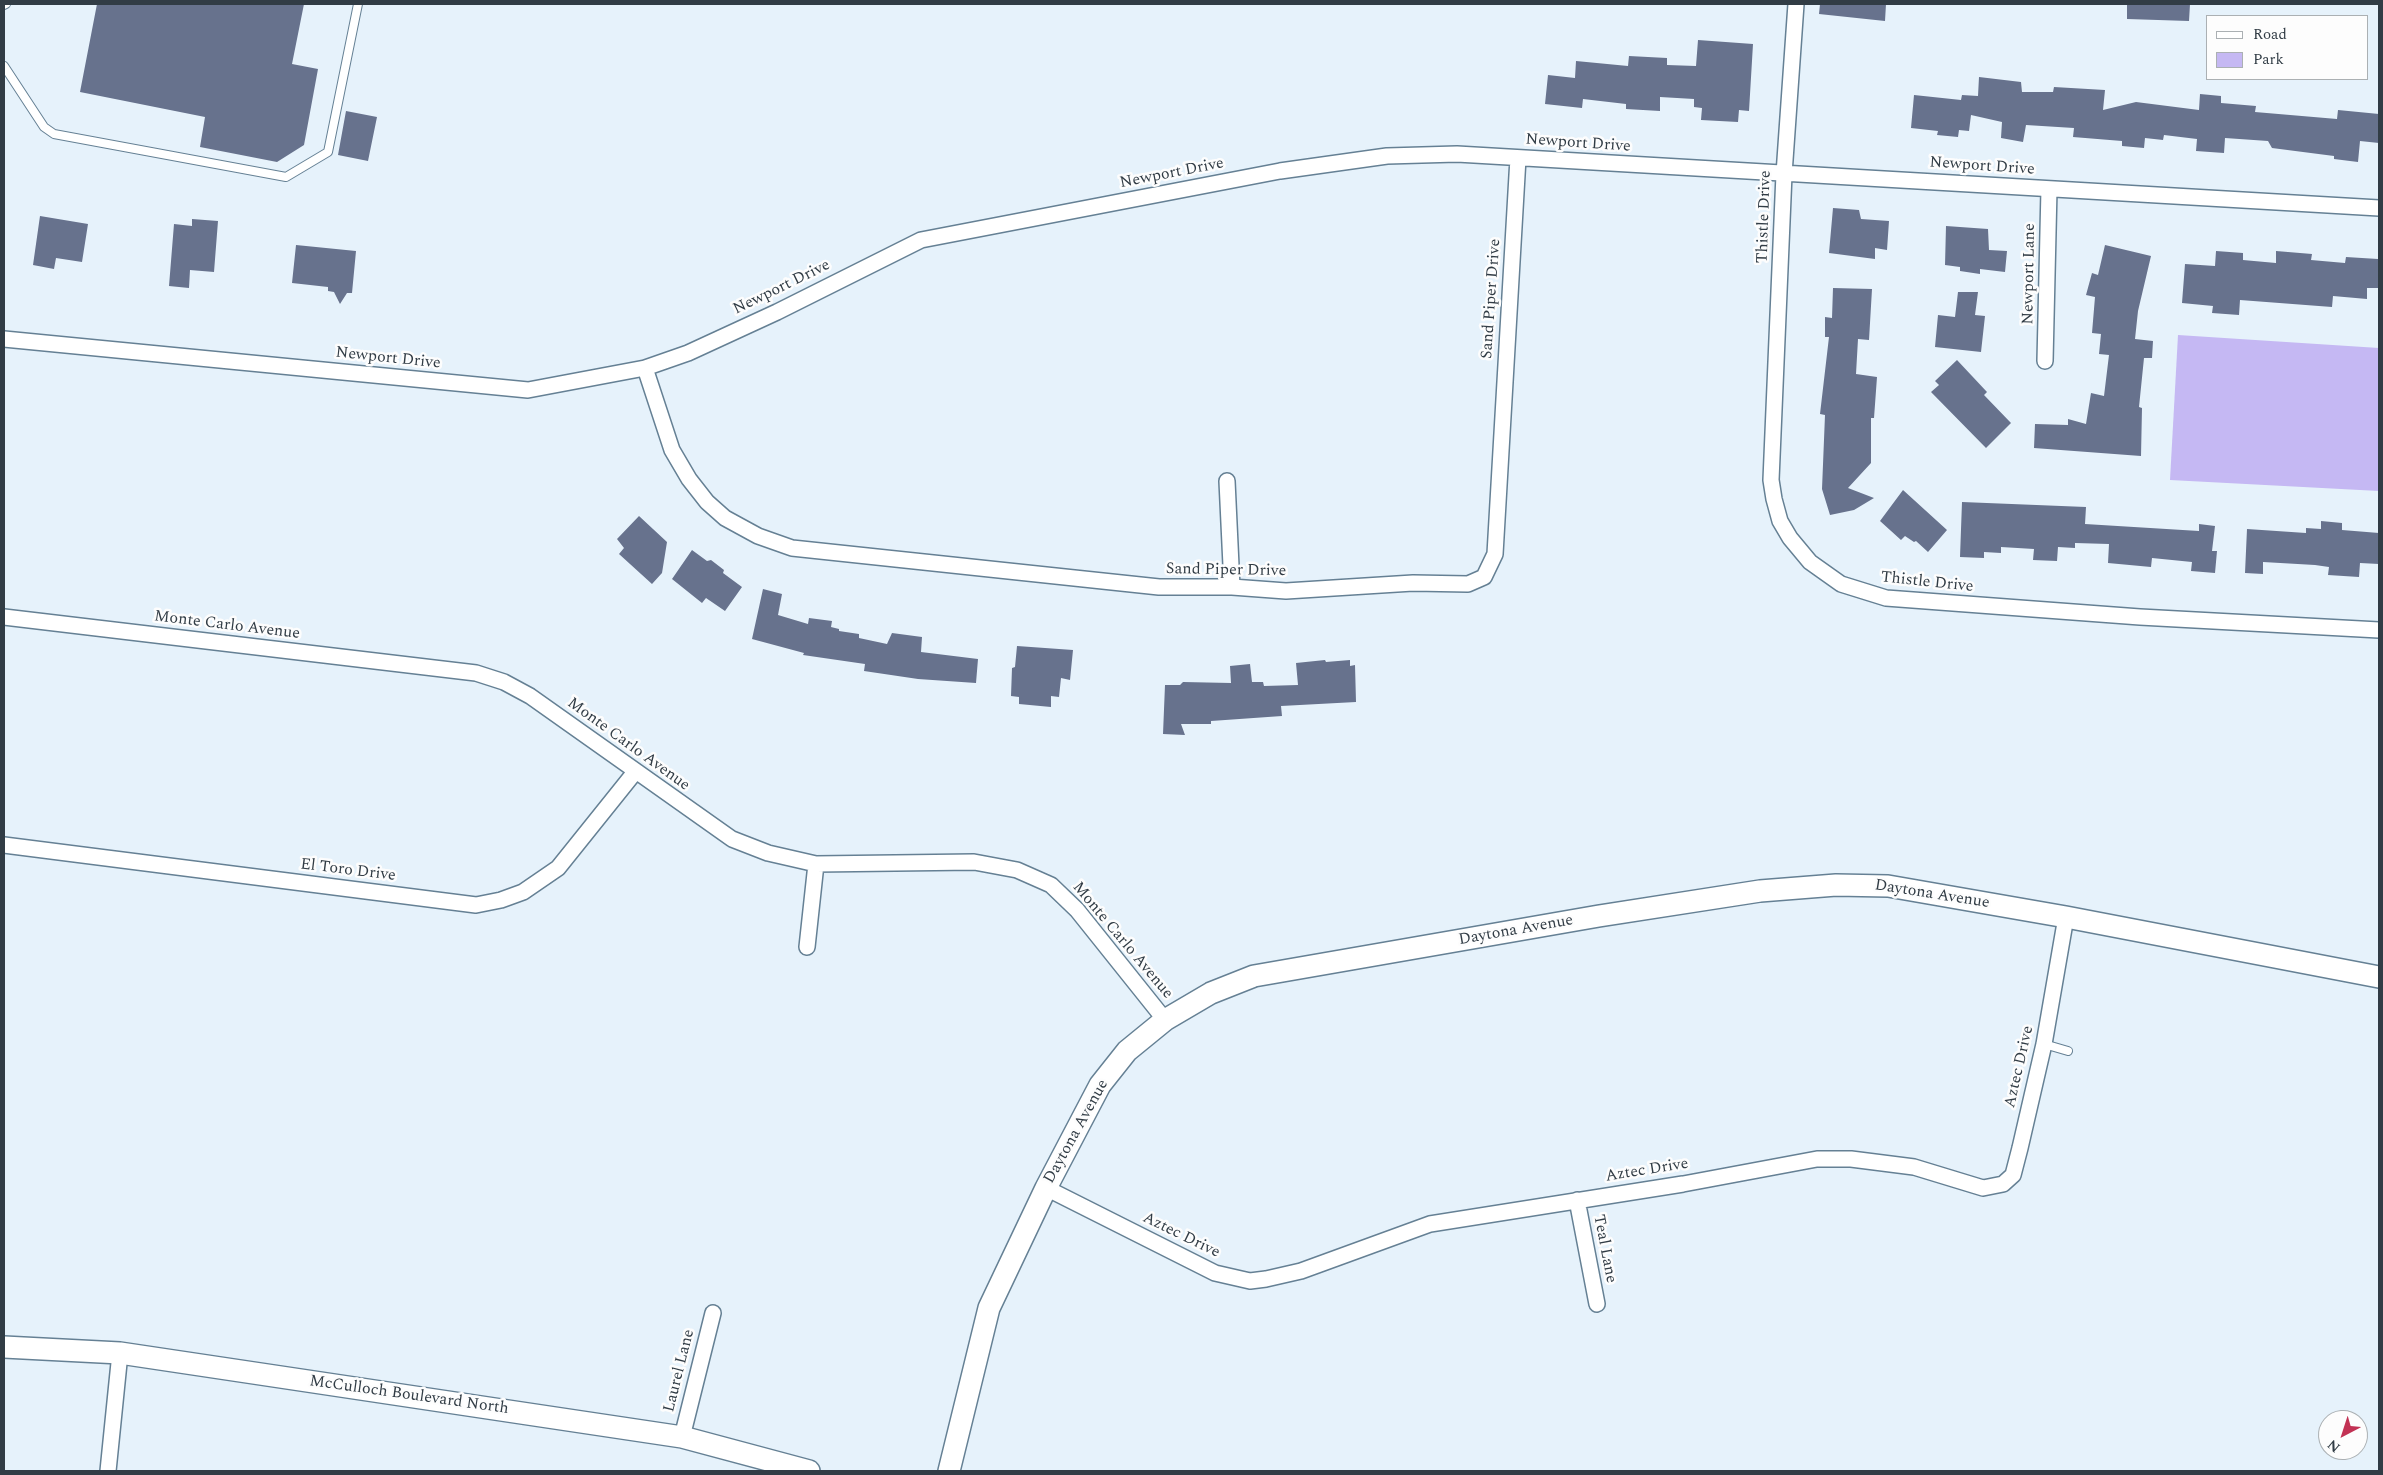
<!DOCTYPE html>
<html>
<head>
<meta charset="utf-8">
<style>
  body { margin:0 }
  #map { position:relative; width:2383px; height:1475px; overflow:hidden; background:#e6f2fb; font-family:Spectral,serif }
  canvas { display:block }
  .frame { position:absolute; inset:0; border:5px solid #313c45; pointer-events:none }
  .legend { position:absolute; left:2206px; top:15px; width:162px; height:65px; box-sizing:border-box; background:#fdfdfd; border:1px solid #abb0b3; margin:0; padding:6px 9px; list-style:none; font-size:15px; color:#313c45 }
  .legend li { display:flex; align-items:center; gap:10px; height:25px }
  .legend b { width:25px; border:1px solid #abb0b3 }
  .north { position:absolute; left:2318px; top:1410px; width:50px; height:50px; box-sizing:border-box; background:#fdfdfd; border:1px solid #abb0b3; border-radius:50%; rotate:220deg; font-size:14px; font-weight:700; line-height:20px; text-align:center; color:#313c45 }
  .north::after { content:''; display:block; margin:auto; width:18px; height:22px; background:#c23254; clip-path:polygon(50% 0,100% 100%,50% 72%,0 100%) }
</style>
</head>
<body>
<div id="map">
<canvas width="2383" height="1475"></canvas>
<div class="frame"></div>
<ul class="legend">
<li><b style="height:6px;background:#fff"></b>Road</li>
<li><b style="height:14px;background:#c5b8f3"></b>Park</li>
</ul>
<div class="north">N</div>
</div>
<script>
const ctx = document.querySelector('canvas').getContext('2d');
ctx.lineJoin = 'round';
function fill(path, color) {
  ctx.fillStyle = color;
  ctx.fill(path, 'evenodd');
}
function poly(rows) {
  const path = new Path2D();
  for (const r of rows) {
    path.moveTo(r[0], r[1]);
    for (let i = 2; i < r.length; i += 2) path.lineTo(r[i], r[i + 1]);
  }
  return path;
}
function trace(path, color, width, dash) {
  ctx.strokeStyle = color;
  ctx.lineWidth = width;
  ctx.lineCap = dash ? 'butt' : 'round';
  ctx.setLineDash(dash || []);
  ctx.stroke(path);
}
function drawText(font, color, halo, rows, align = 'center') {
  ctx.font = font + ' Spectral,serif';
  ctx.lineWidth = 5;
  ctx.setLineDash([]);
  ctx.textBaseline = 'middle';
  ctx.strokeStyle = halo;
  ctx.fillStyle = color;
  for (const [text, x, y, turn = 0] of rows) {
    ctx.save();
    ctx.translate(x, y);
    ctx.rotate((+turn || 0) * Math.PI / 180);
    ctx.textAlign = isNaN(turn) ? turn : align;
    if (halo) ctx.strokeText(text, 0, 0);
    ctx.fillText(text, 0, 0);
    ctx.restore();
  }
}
fill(poly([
  [2178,335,2379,348,2379,491,2170,480]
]), '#c5b8f3');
fill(poly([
  [97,4,304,4,292,64,318,69,304,145,277,162,200,147,205,117,80,92],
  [1820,4,1886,4,1885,21,1819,14],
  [2127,4,2190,4,2189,21,2127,19],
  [1698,40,1753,44,1749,111,1739,110,1738,122,1701,120,1702,108,1694,107,1694,99,1660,97,1660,111,1626,109,1626,104,1583,99,1582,108,1545,104,1548,75,1575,78,1576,61,1628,66,1629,56,1667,58,1667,65,1696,66],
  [1979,77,2021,82,2022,92,2053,92,2054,87,2105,90,2103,110,2136,102,2199,110,2200,94,2221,96,2221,103,2256,106,2255,112,2337,119,2338,110,2379,114,2379,143,2360,141,2358,162,2334,159,2334,156,2272,148,2268,141,2225,138,2224,153,2196,151,2197,139,2164,135,2163,140,2145,138,2144,148,2122,146,2122,141,2073,137,2074,128,2026,125,2023,142,2001,138,2002,122,1971,115,1969,131,1959,130,1958,137,1937,135,1938,131,1911,128,1914,95,1961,100,1962,95,1978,96],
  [346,111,377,117,368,161,338,155],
  [1833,208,1859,210,1861,219,1889,221,1887,250,1875,248,1875,259,1829,253],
  [40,216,88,224,82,262,56,258,54,269,33,265],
  [192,219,218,221,214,272,190,270,189,288,169,286,174,224,192,226],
  [1946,226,1988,229,1989,250,2007,251,2005,272,1980,269,1980,274,1960,271,1960,267,1945,265],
  [296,245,356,251,352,293,347,293,340,304,334,292,328,291,328,287,292,283],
  [2105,245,2151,256,2138,311,2135,339,2153,341,2152,358,2144,358,2139,407,2142,408,2141,456,2034,448,2035,424,2068,425,2068,419,2086,424,2091,393,2104,396,2109,355,2099,354,2101,334,2092,333,2095,297,2086,295,2092,273,2098,275],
  [2216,251,2243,253,2243,260,2276,263,2276,251,2312,254,2311,260,2345,263,2346,257,2378,259,2378,288,2367,288,2367,299,2333,296,2332,307,2240,300,2239,315,2212,313,2213,306,2182,303,2185,264,2215,266],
  [1833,288,1872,289,1869,340,1858,339,1856,374,1877,377,1874,418,1871,418,1871,463,1848,488,1874,498,1854,510,1830,515,1822,489,1825,415,1820,414,1829,337,1825,337,1825,317,1832,318],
  [1958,292,1978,292,1975,315,1985,316,1981,352,1935,347,1938,315,1955,317],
  [1957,360,1987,392,1984,395,2011,423,1986,448,1931,392,1939,385,1935,381],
  [1903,490,1947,530,1928,552,1916,541,1914,542,1905,536,1901,540,1880,521],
  [1962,502,2086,507,2085,524,2199,531,2199,524,2215,526,2212,551,2217,551,2215,573,2191,571,2192,562,2152,558,2151,567,2108,563,2109,544,2075,543,2075,548,2058,547,2057,561,2033,560,2034,549,2001,547,2001,553,1984,552,1984,558,1960,557],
  [639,516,667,542,662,573,652,584,619,554,624,548,617,539],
  [2321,521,2342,523,2342,530,2379,533,2379,564,2360,563,2359,577,2328,575,2329,567,2315,565,2263,562,2263,574,2245,573,2247,529,2306,533,2306,528,2321,529],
  [692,550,707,561,711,560,724,570,723,573,742,587,725,611,706,598,702,603,672,579],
  [763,589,782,594,778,615,808,624,809,618,832,621,831,627,839,629,839,631,859,634,859,638,887,644,892,633,922,637,921,652,978,659,976,683,918,679,864,671,865,664,803,655,804,653,752,639],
  [1017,646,1073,650,1070,680,1061,678,1059,697,1051,696,1051,707,1019,704,1019,697,1011,696,1012,668,1015,667],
  [1325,660,1326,662,1350,660,1350,666,1355,665,1356,702,1281,706,1282,716,1211,721,1211,724,1181,724,1185,735,1163,734,1165,685,1180,685,1183,682,1231,683,1230,666,1250,664,1252,682,1263,682,1264,686,1298,685,1296,663]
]), '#67728d');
const lane = poly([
  [4,5,6,4],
  [4,66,44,127,54,134,286,177,328,152,358,4],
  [2044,1044,2068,1051]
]);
const street = poly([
  [1796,4,1784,174,1771,480,1774,499,1780,521,1790,538,1810,562,1841,584,1886,598,2140,617,2379,630],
  [4,339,528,390,645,368,688,353,777,312,921,240,1280,171,1387,156,1457,154,2379,208],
  [2045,361,2049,189],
  [645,368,672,450,689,479,707,502,725,518,758,536,792,548,1159,587,1232,587,1286,591,1413,583,1468,584,1484,577,1495,554,1518,158],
  [1227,481,1232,587],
  [4,617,476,673,504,682,530,696,732,839,768,853,816,864,974,862,1017,870,1051,885,1077,910,1165,1020],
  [4,845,476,905,501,900,523,892,558,868,635,772],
  [807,947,816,864],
  [1046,1188,1215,1273,1250,1281,1266,1279,1301,1271,1430,1224,1683,1184,1817,1159,1851,1159,1914,1167,1983,1188,2003,1184,2013,1175,2020,1148,2044,1044,2066,917],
  [1577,1200,1597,1304],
  [682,1437,713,1313],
  [108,1471,120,1353]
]);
const secondary = poly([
  [4,1347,120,1353,682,1437,809,1471],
  [949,1471,989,1308,1046,1188,1100,1085,1127,1051,1165,1020,1211,993,1254,976,1599,916,1760,891,1836,885,1888,886,2066,917,2379,977]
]);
trace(lane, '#658094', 10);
trace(street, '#658094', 18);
trace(secondary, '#658094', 24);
trace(lane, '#fff', 8);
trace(street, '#fff', 15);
trace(secondary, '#fff', 21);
drawText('16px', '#313c45', '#fdfdfd', [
  ["Newport Drive",1578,144,4],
  ["Newport Drive",1982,167,4],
  ["Newport Drive",1172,174,-11],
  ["Thistle Drive",1765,217,-88],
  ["Newport Lane",2030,274,-89],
  ["Newport Drive",782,288,-26],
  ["Sand Piper Drive",1492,299,-86],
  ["Newport Drive",388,359,6],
  ["Sand Piper Drive",1226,571,1],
  ["Thistle Drive",1927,583,6],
  ["Monte Carlo Avenue",227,626,7],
  ["Monte Carlo Avenue",628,745,36],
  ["El Toro Drive",348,871,7],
  ["Daytona Avenue",1932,895,9],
  ["Daytona Avenue",1516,931,-10],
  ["Monte Carlo Avenue",1122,941,50],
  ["Aztec Drive",2020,1067,-77],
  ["Daytona Avenue",1077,1132,-61],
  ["Aztec Drive",1647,1171,-9],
  ["Aztec Drive",1181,1236,26],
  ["Teal Lane",1604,1249,79],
  ["Laurel Lane",680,1371,-76],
  ["McCulloch Boulevard North",409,1396,8]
]);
</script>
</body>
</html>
